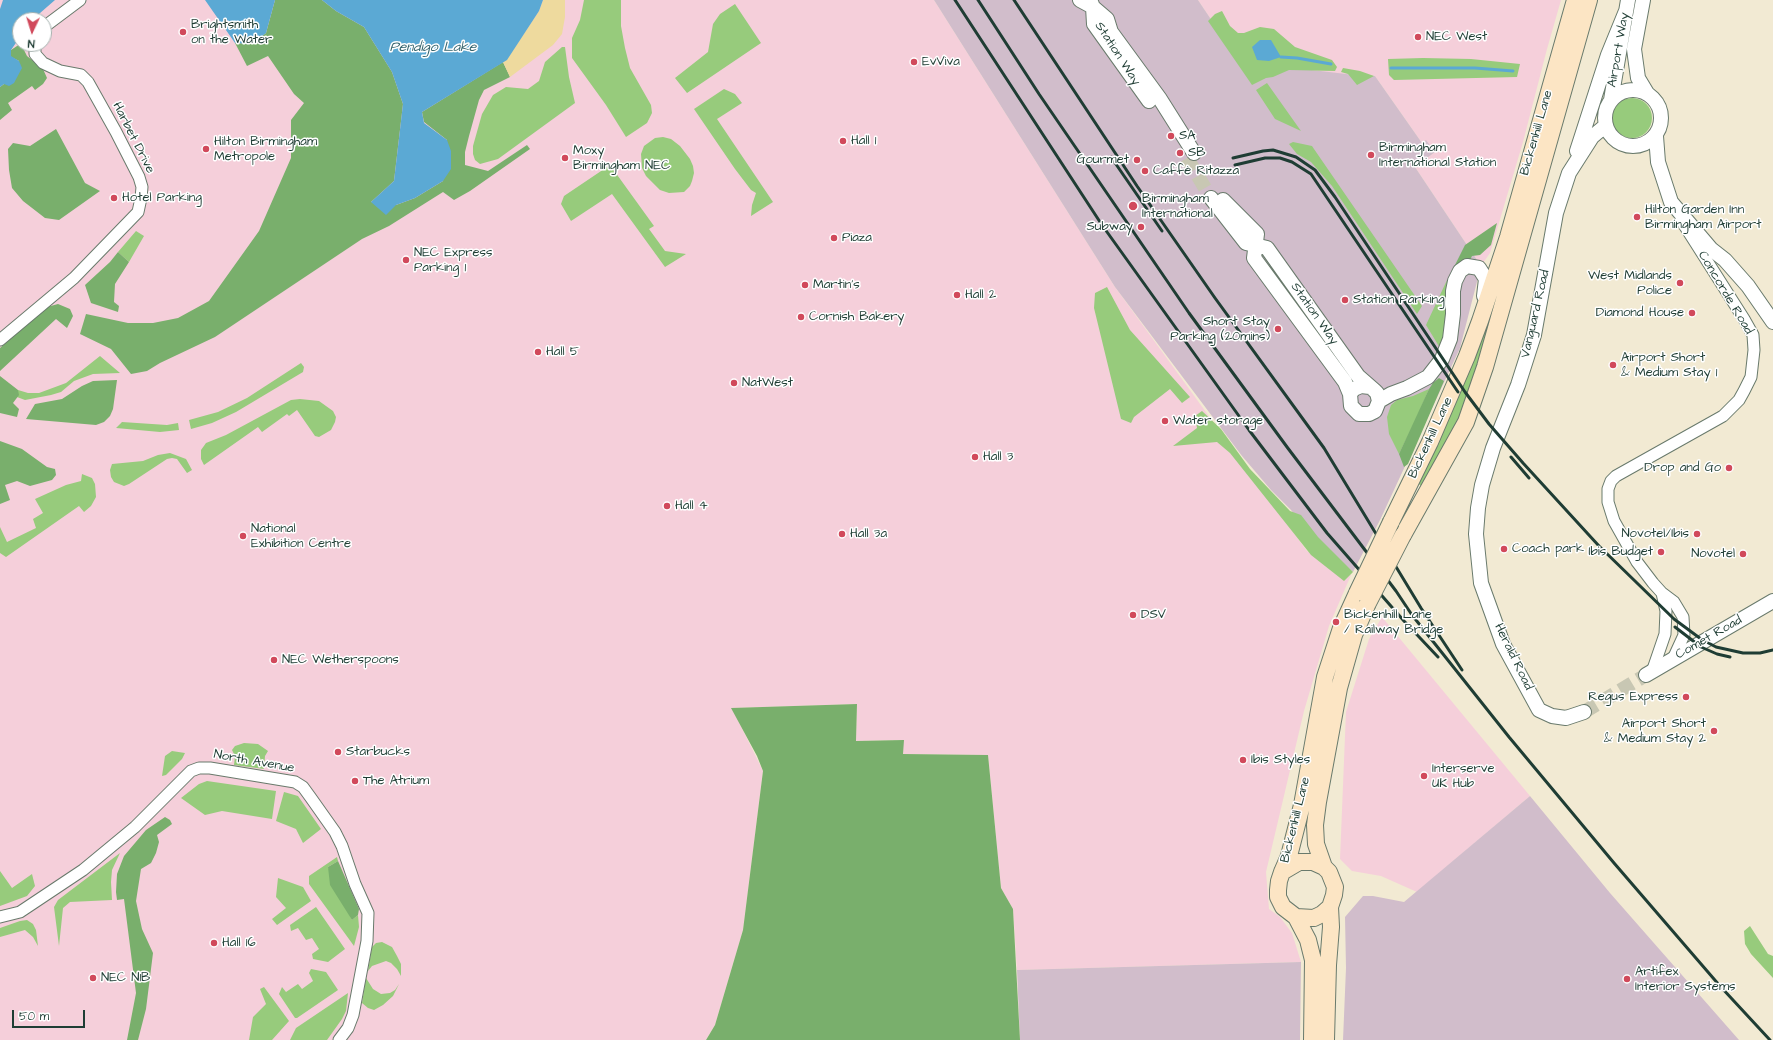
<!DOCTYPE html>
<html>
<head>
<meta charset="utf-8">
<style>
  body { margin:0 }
  #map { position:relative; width:1773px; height:1040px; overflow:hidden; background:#f2ead3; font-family:"Architects Daughter",sans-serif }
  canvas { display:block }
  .north { position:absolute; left:12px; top:12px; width:40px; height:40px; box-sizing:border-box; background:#fff; border:1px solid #a5b1ae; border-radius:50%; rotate:184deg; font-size:11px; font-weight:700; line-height:16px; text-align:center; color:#1f3d34 }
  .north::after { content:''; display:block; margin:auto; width:14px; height:18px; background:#d1495b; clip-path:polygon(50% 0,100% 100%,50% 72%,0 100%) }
  .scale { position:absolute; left:12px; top:1010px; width:73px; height:18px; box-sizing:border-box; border:2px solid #1f3d34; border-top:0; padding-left:5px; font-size:12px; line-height:14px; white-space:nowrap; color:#1f3d34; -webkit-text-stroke:3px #fff; paint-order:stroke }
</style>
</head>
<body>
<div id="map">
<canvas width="1773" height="1040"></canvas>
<div class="north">N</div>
<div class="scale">50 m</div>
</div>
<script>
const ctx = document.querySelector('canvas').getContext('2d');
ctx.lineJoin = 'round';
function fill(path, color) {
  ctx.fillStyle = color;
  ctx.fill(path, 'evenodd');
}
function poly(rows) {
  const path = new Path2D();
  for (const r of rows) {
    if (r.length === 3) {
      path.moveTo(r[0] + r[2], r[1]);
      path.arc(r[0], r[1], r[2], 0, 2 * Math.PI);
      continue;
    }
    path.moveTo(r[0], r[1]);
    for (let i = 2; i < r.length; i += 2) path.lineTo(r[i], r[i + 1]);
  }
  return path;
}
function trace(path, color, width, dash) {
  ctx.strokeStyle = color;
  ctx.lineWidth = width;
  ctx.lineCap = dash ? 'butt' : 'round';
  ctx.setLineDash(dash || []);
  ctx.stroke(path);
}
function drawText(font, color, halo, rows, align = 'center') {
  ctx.font = font + ' "Architects Daughter",sans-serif';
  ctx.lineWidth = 3;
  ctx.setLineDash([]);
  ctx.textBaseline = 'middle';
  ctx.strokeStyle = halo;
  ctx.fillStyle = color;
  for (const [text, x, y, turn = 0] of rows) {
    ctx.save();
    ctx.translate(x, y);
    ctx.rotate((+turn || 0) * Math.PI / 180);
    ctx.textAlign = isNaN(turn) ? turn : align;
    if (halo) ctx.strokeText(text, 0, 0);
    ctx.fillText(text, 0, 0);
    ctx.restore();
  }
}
fill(poly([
  [0,0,934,0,1115,287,1307,551,1351,575,1329,626,1304,711,1266,872,1269,909,1280,917,1292,933,1301,962,1017,970,1013,909,1001,888,988,755,903,754,903,740,856,741,857,704,732,708,763,771,743,930,715,1025,706,1040,0,1040],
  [20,20,44,20,44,44,20,44],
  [1198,0,1561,0,1547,49,1523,142,1490,253,1481,266,1415,167,1435,152,1422,143,1375,76,1346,74,1253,82],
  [1382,617,1530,796,1417,892,1381,876,1352,871,1340,859,1346,712,1369,639]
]), '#f5cfda');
fill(poly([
  [934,0,1198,0,1253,82,1286,67,1346,74,1375,76,1422,143,1426,140,1435,152,1415,167,1481,266,1460,348,1380,520,1353,572,1310,534,1291,510,1271,490,1242,456,1115,287],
  [1530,796,1610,893,1739,1040,1343,1040,1346,968,1345,917,1363,896,1373,896,1404,902],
  [1301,962,1300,1040,1020,1040,1017,970]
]), '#d1bdcb');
fill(poly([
  [584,0,621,0,621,26,625,48,630,68,651,105,652,113,647,123,626,137,606,105,572,58,572,38,580,20],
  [735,4,761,43,687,93,675,78,708,52,713,24,720,14],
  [1222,11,1230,26,1238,33,1244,33,1260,27,1274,29,1295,47,1332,60,1337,67,1335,71,1289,70,1273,77,1266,78,1252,85,1208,21,1215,14],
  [562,47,565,47,569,77,575,103,498,159,480,164,475,160,473,154,473,146,482,114,493,95,506,87,528,89,539,81,545,62],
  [1423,58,1471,59,1520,64,1517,77,1394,80,1389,75,1388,59],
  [1343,68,1360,71,1374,76,1357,85,1348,74,1341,72],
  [1267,83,1301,131,1275,119,1256,90],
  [724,89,735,94,742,103,717,119,773,202,751,216,752,205,756,193,751,190,735,169,694,109],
  [1632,118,20],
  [663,137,671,139,680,146,690,159,693,166,694,173,692,181,690,186,684,192,669,193,660,190,646,176,642,168,641,154,644,146,655,138],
  [1293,142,1312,146,1314,149,1422,306,1417,314,1332,186,1311,162,1297,154,1289,144],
  [610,165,654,226,649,229,665,251,686,254,665,267,612,194,571,221,561,204,564,196],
  [1516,225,1474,382,1453,434,1423,488,1418,483],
  [136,231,144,236,129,262,118,252],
  [1447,280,1445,313,1446,334,1440,348,1426,325],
  [1107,287,1130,330,1190,397,1182,403,1170,389,1134,417,1131,423,1121,419,1094,308,1095,293],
  [100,356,120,373,93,374,74,381,61,392,51,395,25,400,17,397,18,390,28,393,39,393,66,383],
  [301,363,304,367,303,372,236,412,212,423,191,429,189,420,218,412,247,398],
  [1429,389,1416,419,1399,454,1389,434,1387,417,1391,405,1397,400,1413,396],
  [300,399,319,401,333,411,336,417,335,422,331,430,319,437,315,436,297,410,289,416,287,414,262,432,258,427,204,465,201,459,201,450,206,443,226,435,291,400],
  [1202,411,1221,429,1250,469,1290,511,1301,515,1318,537,1353,572,1344,581,1311,555,1230,453,1217,442,1173,446,1197,428,1195,416],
  [122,422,167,425,178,423,179,430,160,432,116,428],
  [170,453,186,459,192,470,187,473,177,459,172,458,167,459,129,484,124,486,114,482,111,477,110,470,112,464,143,461,158,455],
  [82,474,92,478,95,484,96,497,91,506,84,512,79,506,6,557,0,553,0,527,7,542,36,528,33,519,43,513,35,499,66,485,81,481],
  [244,743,258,744,268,751,265,756,264,769,234,765,235,756,232,750,235,746],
  [172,751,185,753,182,759,166,775,162,776,165,756],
  [207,781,276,791,272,819,222,811,205,815,181,798,199,784],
  [284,792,298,796,321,829,303,843,296,829,276,821],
  [120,853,112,870,111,882,112,900,70,902,63,908,59,946,54,907,58,900],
  [337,857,338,861,328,867,352,920,358,915,359,927,354,946,309,884,309,876],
  [0,871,12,888,32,874,35,886,27,896,0,906],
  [278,878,303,887,311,901,277,925,272,919,286,908,276,897],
  [316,907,345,949,328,962,313,959,312,954,319,949,312,938,306,940,298,928,291,931,290,925],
  [27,920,33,924,36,930,38,946,33,937,25,930,0,937,0,928,20,921],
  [1750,926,1768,954,1773,956,1773,978,1751,954,1745,944,1744,931],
  [382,942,392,947,397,956,401,964,401,976,397,969,391,963,386,961,372,966,368,971,372,947,376,943],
  [311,969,326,972,338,990,297,1018,295,1018,279,994,282,987,286,992,298,984,302,989,313,981,309,973],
  [366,978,373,989,381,994,390,993,395,990,399,984,393,996,383,1005,374,1010,368,1008,362,1003],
  [264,987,289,1021,272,1040,249,1040,253,1017,266,1004,260,989],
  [348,993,346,1011,342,1019,327,1040,290,1040,296,1028]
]), '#97cb7c');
fill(poly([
  [275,0,322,0,336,11,364,27,392,72,403,104,394,181,371,202,396,205,415,198,443,181,447,140,424,122,422,112,503,62,510,77,484,90,479,100,469,136,465,152,465,165,488,171,527,145,530,149,470,191,454,200,443,192,389,226,362,239,215,337,160,363,147,371,131,374,111,349,80,334,86,314,128,323,153,323,178,318,209,301,259,231,291,158,291,120,304,103,294,94,268,56,247,66,235,43,252,44,266,33],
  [20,44,24,44,24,50,27,56,43,69,47,78,43,84,35,90,32,86,8,103,12,110,0,120,0,87,4,84,19,61,11,57,11,50],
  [56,129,85,183,100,191,59,220,45,218,23,201,12,188,9,170,8,149,13,143,30,146],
  [1497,223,1491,245,1480,255,1472,256,1469,262,1454,267,1465,245],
  [118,252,129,262,115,284,114,302,119,306,118,312,91,303,85,285,110,262],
  [58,304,70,309,73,316,67,328,56,319,0,371,0,348,47,307],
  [0,376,18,390,19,395,13,403,19,409,17,417,0,413],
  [1439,378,1444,381,1408,464,1404,467,1399,454,1429,389,1433,383],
  [117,380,113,409,110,416,104,422,96,425,26,419,35,404,62,399,82,386,93,381],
  [0,441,22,449,47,467,55,469,56,475,52,480,30,486,17,481,5,485,10,500,0,504],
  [857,704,856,741,904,740,903,754,988,755,1001,888,1013,909,1020,1040,706,1040,715,1025,743,930,763,771,757,756,731,708],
  [165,817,170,820,172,824,157,835,159,842,156,853,151,863,141,869,136,901,142,929,153,953,146,1009,138,1040,127,1040,136,993,124,899,117,900,116,892,117,874,124,856,146,830],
  [338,861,359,909,358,915,352,920,330,885,328,867]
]), '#79af6c');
fill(poly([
  [543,0,565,0,565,17,562,34,553,45,510,77,503,62,507,59,539,11]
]), '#eeda9e');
fill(poly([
  [3,0,55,0,32,20,20,20,20,37,11,50,11,56,19,61,22,68,14,83,9,86,4,84,0,87,0,9],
  [205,0,275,0,266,33,252,44,235,43],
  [322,0,543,0,539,11,507,60,422,112,424,123,447,140,451,151,451,169,443,181,415,198,396,205,386,215,371,202,394,181,403,104,392,72,364,27,336,11],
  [1260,40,1271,40,1281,57,1269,61,1257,60,1252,47]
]), '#5ba9d4');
trace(poly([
  [1281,57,1297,58,1331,64],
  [1391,68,1475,68,1513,71]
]), '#5ba9d4', 3);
trace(poly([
  [1187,158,1211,198],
  [1584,712,1646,675]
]), '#c8c7b3', 14, [14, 7]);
const minor = poly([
  [44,27,80,0],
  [0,340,74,278,138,212,141,198,142,187,139,177,116,132,88,82,81,75,60,71,43,63,35,54,35,44],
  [1673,659,1684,635,1683,617,1674,602,1662,593,1653,583,1637,562,1614,521,1608,502,1608,489,1611,481,1616,476,1723,416,1739,400,1744,391,1751,377,1754,350,1753,335,1744,319,1681,220],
  [1652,672,1665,634,1666,611,1662,593],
  [0,917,20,912,83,870,135,827,191,771,199,768,210,768,295,782,303,787,311,798,335,832,342,846,355,884,368,913,367,941,353,1015,348,1028,339,1040]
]);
const tertiary = poly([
  [1080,0,1093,7,1107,19,1111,32,1160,99,1194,153],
  [1643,0,1634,49,1638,78,1647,93],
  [1091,2,1093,7,1094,24,1149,101],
  [1633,118,28],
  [1611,100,1628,0],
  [1656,136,1658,162,1671,202,1711,249,1725,260,1748,286,1773,322],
  [1577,151,1608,55,1626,11],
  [1211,198,1246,243,1267,248,1358,376,1374,390,1377,393,1379,401,1375,411,1369,414,1359,414,1351,406,1350,394,1354,389,1361,386,1370,387],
  [1223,200,1257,234,1254,258,1345,382,1350,394],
  [1379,401,1391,394,1407,388,1428,377,1442,359,1450,339,1453,314,1453,291,1455,281,1460,271,1467,266,1479,268,1486,279,1484,296],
  [1646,675,1773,601],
  [1584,712,1566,718,1552,716,1539,710,1503,644,1481,583,1476,534,1478,508,1482,485,1493,448,1518,385,1534,335,1556,213,1569,173,1592,137,1605,126]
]);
const secondary = poly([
  [1391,522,1430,442,1467,356,1480,321,1508,237,1575,0],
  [1403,535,1466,422,1485,367,1589,0],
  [1324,867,1316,844,1315,825,1318,802,1339,688,1354,635,1367,605],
  [1282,872,1299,862,1313,862,1324,867,1329,872,1335,887,1334,895,1330,907,1322,914,1314,918,1296,917,1283,907,1278,897,1278,890,1279,881,1282,872,1289,856,1302,805,1325,677,1341,628,1357,593],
  [1296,917,1308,940,1313,960,1312,1040],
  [1326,1040,1328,965,1331,927,1330,907]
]);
trace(minor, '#697a6c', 13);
trace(tertiary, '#697a6c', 16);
trace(secondary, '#697a6c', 18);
trace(minor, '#fff', 11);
trace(tertiary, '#fff', 14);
trace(secondary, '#fce5c4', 16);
trace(poly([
  [955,0,1102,225,1249,430,1327,533,1404,621,1438,657],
  [978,0,1039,94,1189,313,1287,447,1396,591,1412,615,1509,737,1614,863,1720,986,1770,1040],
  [1014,0,1137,186,1215,298,1324,448,1421,608,1462,670],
  [1111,157,1162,231],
  [1233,158,1263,151,1273,150,1296,157,1315,170,1335,197,1465,392,1489,424,1523,463,1599,546,1674,619,1701,639,1716,647,1743,653,1760,653,1773,650],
  [1235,165,1265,158,1280,158,1292,162,1311,174,1458,392],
  [1511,457,1529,478],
  [1675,627,1701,647,1717,654,1730,657]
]), '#1f3d34', 3);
const secondaryBridge = poly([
  [1357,593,1391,522],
  [1367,605,1403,535]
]);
trace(secondaryBridge, '#697a6c', 18, []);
trace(secondaryBridge, '#fce5c4', 16);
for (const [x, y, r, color] of [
  [183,32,4,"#d1495b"],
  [1418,37,4,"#d1495b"],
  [914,62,4,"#d1495b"],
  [1171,136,4,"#d1495b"],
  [843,141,4,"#d1495b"],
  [206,149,4,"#d1495b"],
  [1180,153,4,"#d1495b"],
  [1371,155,4,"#d1495b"],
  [565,158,4,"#d1495b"],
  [1137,160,4,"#d1495b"],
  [1145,171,4,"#d1495b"],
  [114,198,4,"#d1495b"],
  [1133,206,5,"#d1495b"],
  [1637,217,4,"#d1495b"],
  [1141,227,4,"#d1495b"],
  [834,238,4,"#d1495b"],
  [406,260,4,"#d1495b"],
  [1680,283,4,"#d1495b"],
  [805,285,4,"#d1495b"],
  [957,295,4,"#d1495b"],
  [1345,300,4,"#d1495b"],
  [1692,313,4,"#d1495b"],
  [801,317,4,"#d1495b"],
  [1278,329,4,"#d1495b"],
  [538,352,4,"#d1495b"],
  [1613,365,4,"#d1495b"],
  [734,383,4,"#d1495b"],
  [1165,421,4,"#d1495b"],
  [975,457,4,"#d1495b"],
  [1729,468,4,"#d1495b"],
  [667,506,4,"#d1495b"],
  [842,534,4,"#d1495b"],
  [1697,534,4,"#d1495b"],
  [243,536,4,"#d1495b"],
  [1504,549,4,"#d1495b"],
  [1661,552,4,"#d1495b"],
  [1743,554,4,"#d1495b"],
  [1133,615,4,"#d1495b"],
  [1336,622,4,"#d1495b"],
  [274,660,4,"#d1495b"],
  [1686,697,4,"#d1495b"],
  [1714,731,4,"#d1495b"],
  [338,752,4,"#d1495b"],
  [1243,760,4,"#d1495b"],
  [1424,776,4,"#d1495b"],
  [355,781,4,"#d1495b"],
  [214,943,4,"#d1495b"],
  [93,978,4,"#d1495b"],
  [1627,979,4,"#d1495b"]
]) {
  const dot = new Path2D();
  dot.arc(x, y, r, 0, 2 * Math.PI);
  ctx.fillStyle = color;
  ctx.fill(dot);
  trace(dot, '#fff', 1.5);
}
drawText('13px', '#1f3d34', '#fff', [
  ["Brightsmith",191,25],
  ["on the Water",191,40],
  ["NEC West",1426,37],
  ["EvViva",922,62],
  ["SA",1179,136],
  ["Hall 1",851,141],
  ["Hilton Birmingham",214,142],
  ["Metropole",214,157],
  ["Birmingham",1379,148],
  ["International Station",1379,163],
  ["Moxy",573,151],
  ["Birmingham NEC",573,166],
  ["SB",1188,153],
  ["Gourmet",1129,160,"right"],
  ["Caffè Ritazza",1153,171],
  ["Hotel Parking",122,198],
  ["Birmingham",1142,199],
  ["International",1142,214],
  ["Hilton Garden Inn",1645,210],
  ["Birmingham Airport",1645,225],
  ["Subway",1133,227,"right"],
  ["Piaza",842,238],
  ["NEC Express",414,253],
  ["Parking 1",414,268],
  ["West Midlands",1672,276,"right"],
  ["Police",1672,291,"right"],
  ["Martin's",813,285],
  ["Hall 2",965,295],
  ["Station Parking",1353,300],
  ["Diamond House",1684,313,"right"],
  ["Cornish Bakery",809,317],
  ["Short Stay",1270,322,"right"],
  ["Parking (20mins)",1270,337,"right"],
  ["Hall 5",546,352],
  ["Airport Short",1621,358],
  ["& Medium Stay 1",1621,373],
  ["NatWest",742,383],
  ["Water storage",1173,421],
  ["Hall 3",983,457],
  ["Drop and Go",1721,468,"right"],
  ["Hall 4",675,506],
  ["National",251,529],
  ["Exhibition Centre",251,544],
  ["Hall 3a",850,534],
  ["Novotel/Ibis",1689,534,"right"],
  ["Coach park",1512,549],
  ["Ibis Budget",1653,552,"right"],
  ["Novotel",1735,554,"right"],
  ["DSV",1141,615],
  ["Bickenhill Lane",1344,615],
  ["/ Railway Bridge",1344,630],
  ["NEC Wetherspoons",282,660],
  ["Regus Express",1678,697,"right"],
  ["Airport Short",1706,724,"right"],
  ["& Medium Stay 2",1706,739,"right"],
  ["Starbucks",346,752],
  ["Ibis Styles",1251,760],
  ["Interserve",1432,769],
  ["UK Hub",1432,784],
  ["The Atrium",363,781],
  ["Hall 16",222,943],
  ["Artifex",1635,972],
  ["Interior Systems",1635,987],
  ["NEC N1B",101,978]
], 'left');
drawText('13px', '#1f3d34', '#fff', [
  ["Airport Way",1619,50,-80],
  ["Station Way",1117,54,57],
  ["Bickenhill Lane",1537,133,-74],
  ["Harbet Drive",133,138,63],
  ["Concorde Road",1725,293,59],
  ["Station Way",1314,314,55],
  ["Vanguard Road",1536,314,-77],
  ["Bickenhill Lane",1431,438,-65],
  ["Comet Road",1709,638,-30],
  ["Herald Road",1513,657,64],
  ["North Avenue",254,762,10],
  ["Bickenhill Lane",1296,820,-76]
]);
drawText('italic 14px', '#34636c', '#fff', [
  ["Pendigo Lake",433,48]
]);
</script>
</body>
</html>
